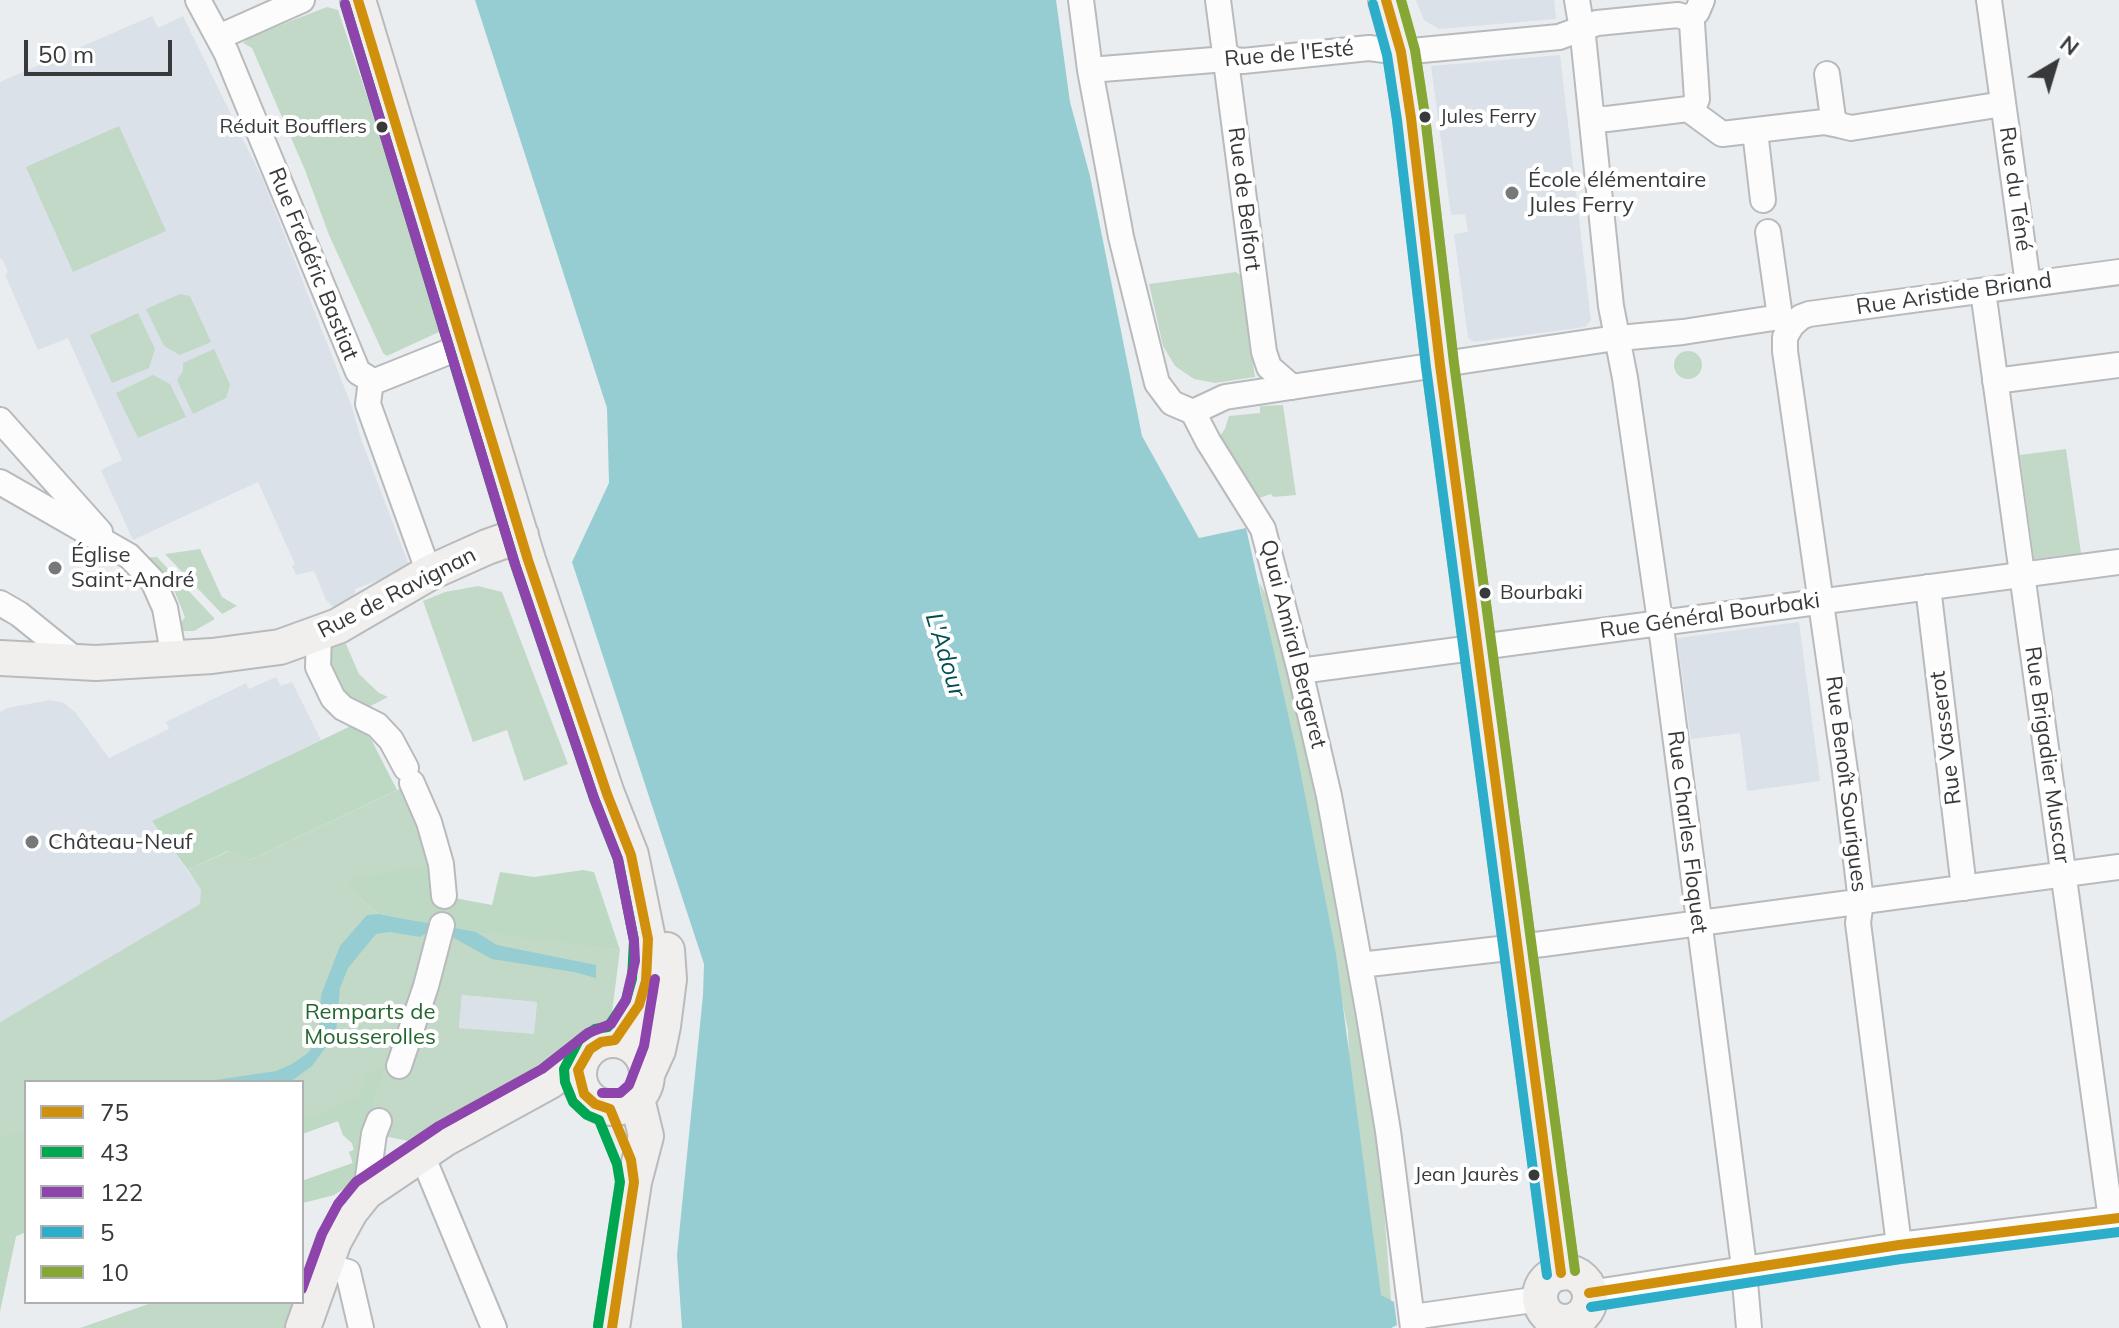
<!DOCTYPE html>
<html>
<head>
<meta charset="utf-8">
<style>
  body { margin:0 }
  #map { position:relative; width:2119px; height:1328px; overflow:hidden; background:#eaedf0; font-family:Mulish,sans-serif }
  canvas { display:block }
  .legend { position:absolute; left:24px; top:1080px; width:280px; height:224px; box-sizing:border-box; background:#fff; border:2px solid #afb0b1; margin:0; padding:10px 14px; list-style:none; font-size:24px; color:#37393b }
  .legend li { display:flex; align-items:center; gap:16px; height:40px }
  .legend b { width:40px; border:2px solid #afb0b1 }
  .north { position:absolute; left:2015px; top:24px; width:80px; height:80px; -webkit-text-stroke:6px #fff; paint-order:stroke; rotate:38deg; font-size:22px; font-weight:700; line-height:32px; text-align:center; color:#37393b }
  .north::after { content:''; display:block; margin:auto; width:28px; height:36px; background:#37393b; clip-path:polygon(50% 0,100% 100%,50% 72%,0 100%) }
  .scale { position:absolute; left:24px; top:40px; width:148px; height:36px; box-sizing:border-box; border:4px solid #37393b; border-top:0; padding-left:10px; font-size:24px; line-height:28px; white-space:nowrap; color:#37393b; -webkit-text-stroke:6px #fff; paint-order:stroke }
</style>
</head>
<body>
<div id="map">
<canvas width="2119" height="1328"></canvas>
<ul class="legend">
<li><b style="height:10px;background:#d1900c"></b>75</li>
<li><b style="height:10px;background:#00a651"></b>43</li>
<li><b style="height:10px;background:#8e44ad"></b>122</li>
<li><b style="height:10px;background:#2cadca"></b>5</li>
<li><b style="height:10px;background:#86a733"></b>10</li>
</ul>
<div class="north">N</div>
<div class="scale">50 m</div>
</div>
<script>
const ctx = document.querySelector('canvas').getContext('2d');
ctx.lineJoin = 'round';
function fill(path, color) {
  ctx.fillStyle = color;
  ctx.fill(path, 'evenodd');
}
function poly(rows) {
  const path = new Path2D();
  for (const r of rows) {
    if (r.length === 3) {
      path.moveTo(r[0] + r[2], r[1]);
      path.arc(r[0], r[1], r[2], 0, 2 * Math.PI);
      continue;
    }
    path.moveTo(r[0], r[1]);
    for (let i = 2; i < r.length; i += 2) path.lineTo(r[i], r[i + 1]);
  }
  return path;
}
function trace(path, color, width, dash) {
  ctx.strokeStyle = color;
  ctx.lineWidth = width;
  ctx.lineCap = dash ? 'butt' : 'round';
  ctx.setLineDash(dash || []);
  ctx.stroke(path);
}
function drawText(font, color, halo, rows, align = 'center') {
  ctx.font = font + ' Mulish,sans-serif';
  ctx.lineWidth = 8;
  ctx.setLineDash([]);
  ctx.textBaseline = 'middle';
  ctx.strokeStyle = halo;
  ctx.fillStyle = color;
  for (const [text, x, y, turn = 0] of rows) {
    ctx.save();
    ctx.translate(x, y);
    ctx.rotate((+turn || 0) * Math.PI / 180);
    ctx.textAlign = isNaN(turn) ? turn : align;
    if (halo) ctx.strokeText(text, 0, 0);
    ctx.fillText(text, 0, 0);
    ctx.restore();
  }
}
fill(poly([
  [1416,0,1554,0,1556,19,1439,29,1424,20],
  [152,16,158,28,183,16,263,180,352,407,361,439,410,568,355,589,355,597,336,609,326,600,314,571,296,575,292,566,295,564,258,482,133,540,101,470,122,460,68,338,38,350,5,275,8,272,2,259,0,259,0,82],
  [1560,55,1591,321,1585,327,1474,342,1468,338,1454,234,1468,232,1465,214,1451,215,1431,66],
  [1799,622,1820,781,1747,791,1740,733,1691,739,1677,638],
  [276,677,281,686,292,682,321,740,153,821,201,890,201,904,0,1022,0,712,7,708,50,700,64,703,75,712,109,758,169,729,166,722,246,683,249,689],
  [462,995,537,1002,534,1035,459,1028]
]), '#dae1e8');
fill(poly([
  [327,7,338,10,405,209,441,331,387,356,383,353,329,235,305,170,252,48,243,43,249,37],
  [119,126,166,231,73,272,26,167],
  [1236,272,1240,275,1255,377,1215,383,1194,379,1175,366,1163,346,1149,284],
  [180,294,190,296,211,342,180,355,164,346,146,309],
  [138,313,155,349,149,368,112,383,90,335],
  [214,349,230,385,226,398,193,414,177,380,183,371,183,363],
  [1688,365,14],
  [153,375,170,384,186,417,138,438,116,393],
  [1283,405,1296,495,1273,497,1271,494,1253,500,1215,443,1225,429,1229,416,1260,413,1260,406],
  [2066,449,2081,553,2034,559,2020,455],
  [200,549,222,597,237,606,222,614,165,554],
  [157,557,215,619,194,631,175,631,185,617,170,580,157,576,140,558],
  [1259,582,1266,595,1282,646,1306,737,1331,862,1359,1024,1382,1183,1391,1301,1382,1299,1377,1283,1350,1081,1348,1031],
  [478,586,502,592,568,764,524,781,507,730,473,742,423,601,445,592],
  [345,642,359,674,379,693,388,697,363,710,334,690,325,652],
  [410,784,439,895,359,898,379,914,395,918,620,950,611,1020,604,1027,418,1143,374,1134,334,1195,302,1203,302,1181,353,1163,349,1152,354,1150,352,1143,343,1135,338,1121,302,1134,302,1082,26,1082,26,1232,16,1236,0,1311,0,1022,200,904,201,890,188,870,229,851,250,860],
  [462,995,537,1002,534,1034,459,1028],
  [154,1302,299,1302,286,1328,80,1328]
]), '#c2d9c7');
fill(poly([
  [355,724,371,739,397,790,250,860,228,851,188,870,152,821],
  [426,865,433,894,492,905,500,872,534,877,583,870,594,872,620,950,476,932,379,914,359,898,347,879],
  [381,1068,385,1069,367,1119,364,1176,334,1195,302,1203,302,1181,353,1163,349,1152,354,1150,352,1143,343,1135,338,1121,302,1134,302,1120,360,1096,366,1073],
  [26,1131,26,1232,16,1236,0,1311,0,1137]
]), '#bed9c3');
fill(poly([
  [475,0,1056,0,1070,102,1090,176,1142,436,1199,538,1246,528,1297,754,1336,954,1381,1295,1394,1302,1397,1325,1391,1328,682,1328,677,1255,703,995,704,964,572,562,609,483,607,408],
  [379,914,476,932,497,945,596,965,596,978,574,972,492,959,452,937,428,932,420,937,390,932,376,934,348,968,340,988,336,1033,312,1066,290,1082,202,1082,276,1071,292,1064,308,1053,318,1038,321,995,340,946,367,915]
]), '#95cdd2');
const street = poly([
  [198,0,226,52,358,372,371,380],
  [1081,0,1090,70,1121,237,1157,383,1172,403,1193,412,1208,441,1263,529,1300,671,1329,796,1368,1010,1388,1131,1413,1328],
  [1218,0,1264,352,1269,367,1292,387],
  [1577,0,1583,36,1611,306,1625,378,1663,642,1743,1259,1749,1328],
  [1989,0,2028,284],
  [1687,18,1697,12,1702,0],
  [219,37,302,0],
  [1090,70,1226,59,1243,61,1369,48,1401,52,1559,37,1597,23,1678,15,1687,18,1692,23,1697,99,1694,106,1688,109,1607,119,1592,118],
  [1827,74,1833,118,1839,125,1851,128,2003,104],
  [1688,109,1722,134,1824,122,1839,125],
  [1755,131,1763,200],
  [1768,232,1780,317],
  [1983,291,2111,1219],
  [371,380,368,404,429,573],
  [371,380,378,380,463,346],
  [1995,381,2119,365],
  [1193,412,1225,397,1609,339,1683,332,1780,317,1783,319],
  [0,420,100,532],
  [0,482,129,556,153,581,165,608,174,658],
  [1928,587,1964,888],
  [0,603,19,614,81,664],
  [319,635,318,667,333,698,343,708,377,725,391,740,406,768],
  [1300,671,2119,562],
  [412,783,429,822,441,864,444,896],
  [1360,965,1543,944,2119,867],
  [399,1066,426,986,442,925],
  [422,1155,494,1328],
  [366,1192,374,1134,379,1121],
  [1899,1245,1858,923,1861,901,1845,771,1785,351,1785,337,1792,325,1801,317,1809,314,2119,272],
  [324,1266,348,1272,361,1328],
  [1589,1293,1899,1245,2119,1218],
  [1413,1317,1540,1299]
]);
const secondary = poly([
  [358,0,528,560,607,794,631,855,648,939,649,962,639,1005,629,1023,615,1040],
  [1386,0,1401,52,1411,118,1440,365,1561,1273],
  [0,658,96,663,212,656,280,647,338,626,429,573,487,547,521,535],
  [613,1074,34],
  [647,1074,658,1050,663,1026,669,979,667,950],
  [1565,1297,25],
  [303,1328,334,1241,350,1212,366,1192,446,1138,550,1081,585,1054],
  [612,1328,634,1182,646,1136,637,1099]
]);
trace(street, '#b8babc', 28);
trace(secondary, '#b8babc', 38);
trace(street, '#fcfcfd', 24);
trace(secondary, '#f1efed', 34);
trace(poly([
  [358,0,528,560,607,794,631,855,648,939,646,981,639,1005,615,1040,601,1042,590,1049,578,1070,584,1094,595,1104,610,1109,631,1160,634,1182,612,1328],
  [1386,0,1401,52,1411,118,1440,365,1561,1273],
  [1589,1293,1899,1245,2119,1218]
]), '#d1900c', 10);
trace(poly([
  [345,4,515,564,594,798,618,859,634,940,632,979,626,1000,608,1027,595,1029,579,1040,564,1069,565,1082,573,1102,587,1115,599,1120,617,1164,620,1182,598,1326]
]), '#00a651', 10);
trace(poly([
  [602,1093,620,1093,629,1085,644,1046,655,979],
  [302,1289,322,1234,338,1204,356,1182,439,1126,542,1069,588,1033,611,1024,626,1000,635,961,634,941,618,859,594,798,515,564,345,4]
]), '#8e44ad', 10);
trace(poly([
  [1373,4,1387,55,1397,120,1426,367,1547,1275],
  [1591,1307,1901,1259,2119,1232]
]), '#2cadca', 10);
trace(poly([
  [1401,0,1415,50,1425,116,1454,363,1575,1271]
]), '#86a733', 10);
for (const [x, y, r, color] of [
  [1425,117,7,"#37393b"],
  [382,127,7,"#37393b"],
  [1512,193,8,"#76787a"],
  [55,568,8,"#76787a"],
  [1485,593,7,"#37393b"],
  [32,842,8,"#76787a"],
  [1534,1175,7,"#37393b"]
]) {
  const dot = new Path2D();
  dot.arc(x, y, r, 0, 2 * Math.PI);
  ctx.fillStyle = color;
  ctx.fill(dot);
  trace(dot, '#fff', 3);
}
drawText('20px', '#37393b', '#fff', [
  ["Jules Ferry",1440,117],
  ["Réduit Boufflers",367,127,"right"],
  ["Bourbaki",1500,593],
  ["Jean Jaurès",1519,1175,"right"]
], 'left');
drawText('22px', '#37393b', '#fff', [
  ["Rue de l'Esté",1289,54,-5],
  ["Rue du Téné",2015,189,82],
  ["Rue de Belfort",1244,199,83],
  ["Rue Frédéric Bastiat",313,264,68],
  ["Rue Aristide Briand",1954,294,-8],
  ["Rue de Ravignan",397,593,-27],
  ["Rue Général Bourbaki",1710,616,-8],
  ["Quai Amiral Bergeret",1293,644,76],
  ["Rue Vasserot",1946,738,-97],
  ["Rue Brigadier Muscar",2047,755,82],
  ["Rue Benoît Sourigues",1846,784,83],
  ["Rue Charles Floquet",1687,832,83]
]);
drawText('22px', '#37393b', '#fff', [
  ["École élémentaire",1528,180],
  ["Jules Ferry",1528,205],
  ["Église",71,555],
  ["Saint-André",71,580],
  ["Château-Neuf",48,842]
], 'left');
drawText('22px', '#256630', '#fff', [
  ["Remparts de",370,1012],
  ["Mousserolles",370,1037]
]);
drawText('italic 24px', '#014d52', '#fff', [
  ["L'Adour",945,655,73]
]);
</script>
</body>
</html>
